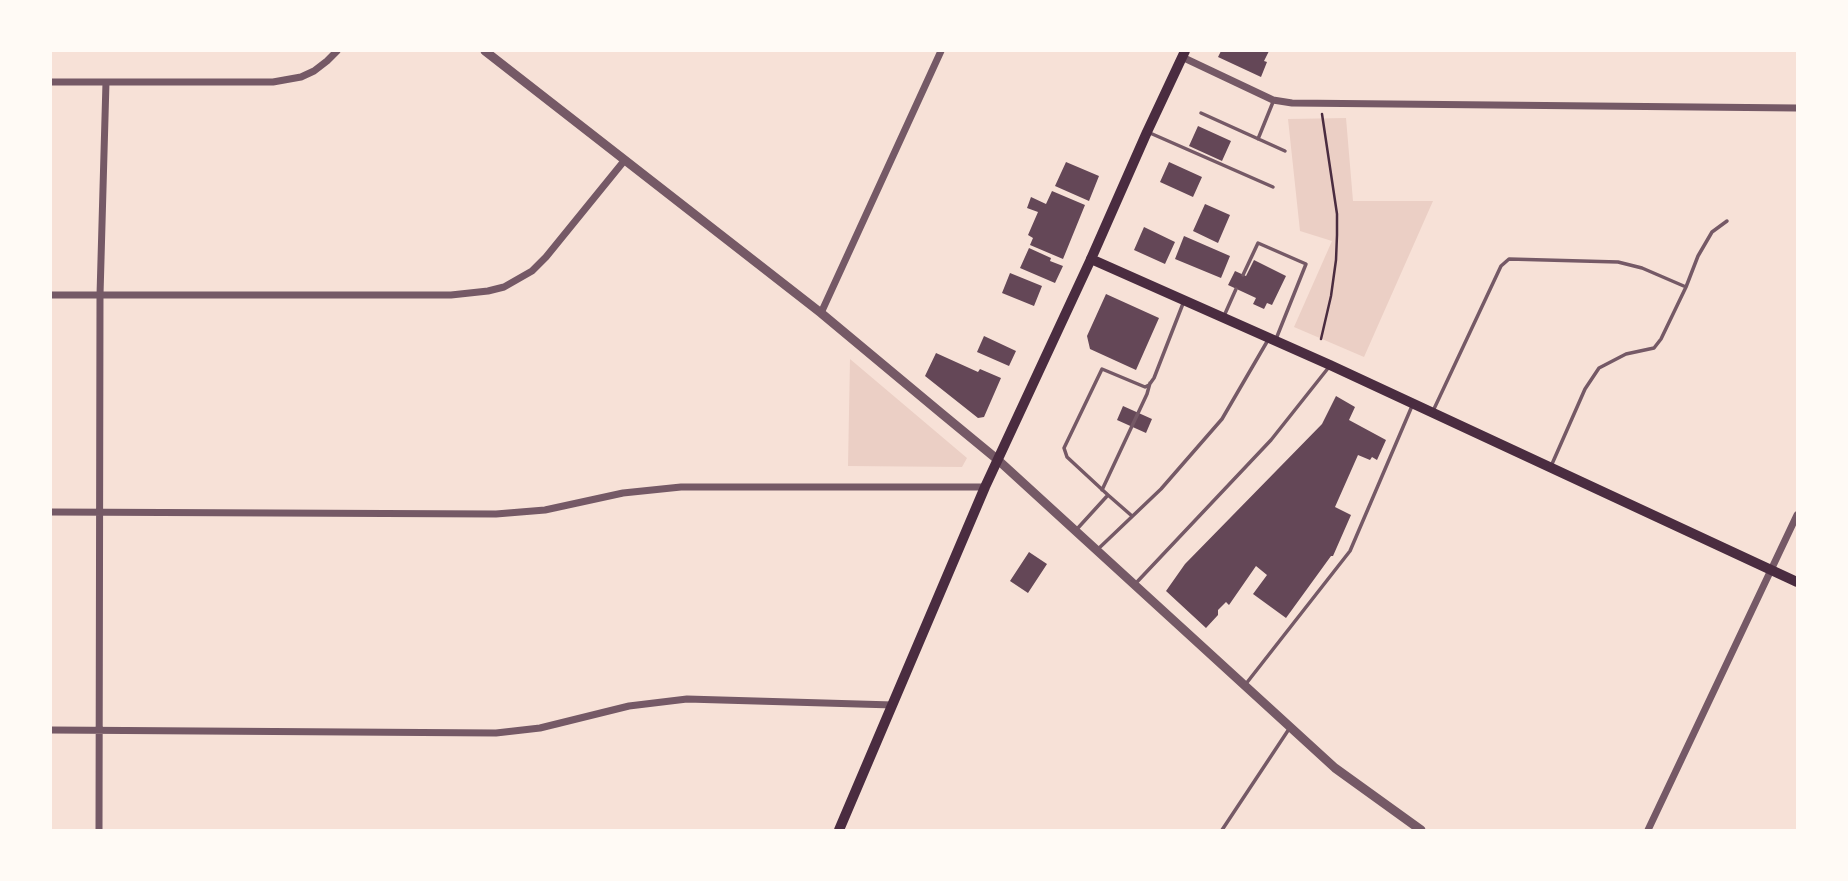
<!DOCTYPE html>
<html>
<head>
<meta charset="utf-8">
<style>
  body { margin:0 }
  #map { position:relative; width:1848px; height:881px; overflow:hidden; background:#f7e1d7; font-family:Jost,sans-serif }
  canvas { display:block }
  .frame { position:absolute; inset:0; border:52px solid #fffaf5; pointer-events:none }
</style>
</head>
<body>
<div id="map">
<canvas width="1848" height="881"></canvas>
<div class="frame"></div>
</div>
<script>
const ctx = document.querySelector('canvas').getContext('2d');
ctx.lineJoin = 'round';
function fill(path, color) {
  ctx.fillStyle = color;
  ctx.fill(path, 'evenodd');
}
function poly(rows) {
  const path = new Path2D();
  for (const r of rows) {
    path.moveTo(r[0], r[1]);
    for (let i = 2; i < r.length; i += 2) path.lineTo(r[i], r[i + 1]);
  }
  return path;
}
function trace(path, color, width, dash) {
  ctx.strokeStyle = color;
  ctx.lineWidth = width;
  ctx.lineCap = dash ? 'butt' : 'round';
  ctx.setLineDash(dash || []);
  ctx.stroke(path);
}
fill(poly([
  [1346,118,1353,201,1433,201,1364,357,1294,327,1332,241,1300,231,1288,119],
  [850,359,967,458,962,467,848,466]
]), '#ebcfc5');
fill(poly([
  [1221,51,1269,51,1264,61,1267,62,1261,77,1218,57],
  [1198,126,1231,141,1222,161,1189,146],
  [1066,162,1099,176,1089,201,1055,186],
  [1169,162,1202,177,1193,197,1160,182],
  [1052,191,1085,205,1063,259,1030,245,1033,238,1028,235,1038,212,1027,208,1031,197,1046,204],
  [1205,204,1230,215,1218,243,1193,231],
  [1144,227,1175,242,1165,264,1134,250],
  [1184,236,1230,256,1221,278,1175,259],
  [1029,248,1051,258,1050,261,1063,266,1055,283,1020,268],
  [1254,260,1286,276,1272,305,1267,303,1264,309,1253,304,1256,298,1228,285,1235,271,1246,276],
  [1010,273,1042,286,1034,306,1002,293],
  [1106,294,1159,318,1136,370,1090,349,1087,336],
  [984,336,1016,351,1009,366,977,352],
  [936,353,978,372,980,369,1001,378,984,417,978,418,925,376],
  [1336,396,1355,407,1349,420,1386,440,1377,460,1372,457,1370,460,1358,455,1335,507,1351,515,1333,556,1331,556,1286,618,1253,594,1267,575,1256,566,1229,605,1226,602,1218,610,1218,615,1206,628,1166,591,1185,564,1322,424],
  [1123,406,1152,419,1146,433,1117,420],
  [1029,552,1047,564,1028,593,1010,581]
]), '#644757');
trace(poly([
  [1321,339,1331,296,1336,260,1337,235,1337,214,1322,114]
]), '#4a2c40', 2.5);
trace(poly([
  [1201,113,1285,151],
  [1150,133,1273,187],
  [1258,139,1273,102],
  [1243,275,1258,243,1306,264,1276,339],
  [1686,287,1698,256,1712,232,1727,221],
  [1224,316,1236,289],
  [1433,411,1501,266,1509,259,1618,262,1642,268,1686,287,1661,339,1654,348,1626,354,1599,368,1585,389,1552,464],
  [1102,490,1147,394,1150,383],
  [1108,495,1067,457,1064,448,1102,369,1145,387,1149,385,1154,378,1184,301],
  [1077,529,1108,495,1132,516],
  [1097,550,1161,489,1222,419,1268,340],
  [1136,583,1271,440,1329,367],
  [1245,685,1350,551,1412,406],
  [1222,830,1289,729]
]), '#755966', 3.5);
trace(poly([
  [1182,57,1273,100,1292,103,1797,108],
  [51,82,273,82,301,77,314,71,327,61,337,51],
  [51,295,451,295,488,291,504,287,532,271,546,257,624,161],
  [821,313,941,51],
  [51,512,496,514,545,510,623,493,681,487,985,487],
  [51,730,496,733,540,728,629,706,687,699,893,705],
  [99,830,100,295,106,82],
  [1648,830,1797,515]
]), '#755966', 7);
trace(poly([
  [485,51,821,313,941,413,998,460,1335,768,1421,830]
]), '#755966', 9);
trace(poly([
  [839,830,985,487,1091,259]
]), '#4a2c40', 10);
trace(poly([
  [1185,51,1147,132,1091,259,1330,365,1797,582]
]), '#4a2c40', 10);
</script>
</body>
</html>
